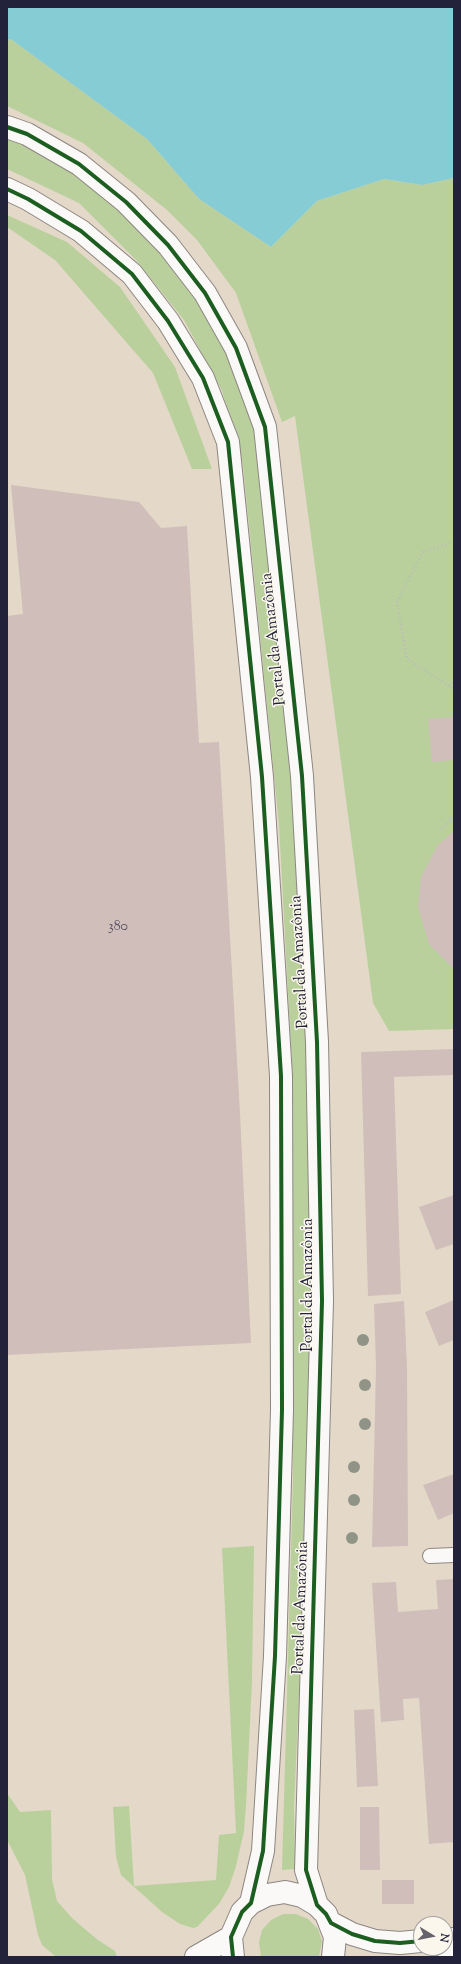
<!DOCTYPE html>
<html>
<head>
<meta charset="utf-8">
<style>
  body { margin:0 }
  #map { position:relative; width:461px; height:1964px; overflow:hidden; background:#e4d9c8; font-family:"Sorts Mill Goudy",serif }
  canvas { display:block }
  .frame { position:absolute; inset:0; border:8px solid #22223b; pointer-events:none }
  .north { position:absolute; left:413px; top:1916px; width:40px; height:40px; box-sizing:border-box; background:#fbf7ec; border:1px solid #a4a2a5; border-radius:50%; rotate:100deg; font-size:11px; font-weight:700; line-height:16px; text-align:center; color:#22223b }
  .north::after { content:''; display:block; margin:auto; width:14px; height:18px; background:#66626c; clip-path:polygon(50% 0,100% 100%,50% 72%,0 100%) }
</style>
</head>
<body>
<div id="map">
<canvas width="461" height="1964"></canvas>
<div class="frame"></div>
<div class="north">N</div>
</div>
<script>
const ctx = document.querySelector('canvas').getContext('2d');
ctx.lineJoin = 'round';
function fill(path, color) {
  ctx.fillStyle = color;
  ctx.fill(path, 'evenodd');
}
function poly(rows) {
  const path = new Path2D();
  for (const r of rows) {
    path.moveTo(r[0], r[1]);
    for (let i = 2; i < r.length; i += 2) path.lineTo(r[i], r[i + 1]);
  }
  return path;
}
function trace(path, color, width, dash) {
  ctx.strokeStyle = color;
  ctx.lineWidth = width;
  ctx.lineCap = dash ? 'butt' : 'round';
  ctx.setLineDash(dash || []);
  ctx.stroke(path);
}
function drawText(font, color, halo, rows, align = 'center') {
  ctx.font = font + ' "Sorts Mill Goudy",serif';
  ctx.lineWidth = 3;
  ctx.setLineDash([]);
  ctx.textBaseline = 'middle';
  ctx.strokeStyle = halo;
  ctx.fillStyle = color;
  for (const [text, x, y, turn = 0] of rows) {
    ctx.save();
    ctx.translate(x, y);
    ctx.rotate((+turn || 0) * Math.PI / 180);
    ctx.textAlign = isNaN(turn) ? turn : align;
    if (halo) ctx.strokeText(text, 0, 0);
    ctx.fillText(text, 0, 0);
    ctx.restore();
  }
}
fill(poly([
  [7,39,12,40,147,139,199,199,271,247,317,201,384,179,422,185,454,178,454,1029,389,1031,373,1003,295,416,282,422,236,293,197,240,167,210,83,143,7,106],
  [7,137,25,144,74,172,152,236,220,330,259,425,275,575,306,954,310,1271,307,1510,294,1808,295,1869,282,1870,293,1478,292,1066,279,825,243,466,222,391,184,320,136,260,79,203,7,169],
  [7,215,67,242,120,287,175,367,212,469,192,469,153,373,55,260,7,227],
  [254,1546,252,1681,246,1806,244,1831,236,1866,229,1887,219,1904,197,1927,193,1928,180,1924,162,1912,121,1875,116,1857,113,1807,129,1806,134,1886,216,1880,219,1835,236,1833,222,1548],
  [7,1793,20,1812,51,1810,52,1879,57,1901,73,1919,98,1940,115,1951,117,1957,56,1957,42,1945,38,1935,25,1875,7,1840],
  [283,1914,296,1914,308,1919,318,1929,322,1941,319,1957,261,1957,259,1942,262,1930,271,1920]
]), '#b9d09d');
fill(poly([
  [7,7,454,7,454,178,422,185,384,179,317,201,271,247,199,199,147,139,12,40,7,39]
]), '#86ccd4');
fill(poly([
  [11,485,139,502,161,528,187,526,199,743,219,742,240,1113,251,1343,7,1355,7,616,23,614],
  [454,717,454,760,432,762,428,719],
  [454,831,454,969,429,944,418,907,421,877,438,845],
  [454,1049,454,1075,394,1077,401,1294,368,1296,361,1052],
  [454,1195,454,1244,436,1250,419,1207],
  [454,1300,454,1340,439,1346,425,1312],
  [404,1301,407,1366,408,1546,372,1547,376,1367,374,1304],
  [454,1474,454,1513,438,1520,423,1485],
  [454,1579,454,1842,429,1844,419,1698,403,1699,404,1720,381,1722,372,1583,396,1582,398,1612,438,1609,436,1580],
  [374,1709,378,1786,357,1787,354,1710],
  [360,1807,379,1807,380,1870,360,1870],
  [382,1880,414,1880,414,1904,382,1904]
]), '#d0beba');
const service = poly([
  [430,1556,454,1555]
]);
const tertiary = poly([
  [7,127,27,134,79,164,126,202,168,245,205,293,236,348,265,427,302,776,317,1042,322,1301,306,1870,317,1905],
  [7,189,28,199,81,231,132,274,168,321,203,378,228,442,262,777,281,1076,282,1410,275,1656,263,1851,251,1903],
  [331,1923,352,1934,375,1941,400,1943,421,1941],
  [445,1939,454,1939],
  [196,1957,231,1937],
  [233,1957,231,1937,242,1912,251,1903,267,1895,285,1892,302,1896,317,1905,326,1914,335,1937,333,1957],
  [449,1957,454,1956]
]);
trace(service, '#8c8682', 16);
trace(tertiary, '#8c8682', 24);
trace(poly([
  [454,542,423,552,397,601,407,659,454,689],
  [441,829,454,818]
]), '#bbbab9', 2.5, [1, 3]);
trace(service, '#fbf9f7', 14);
trace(tertiary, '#fbf9f7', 22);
trace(poly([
  [7,127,27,134,79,164,126,202,168,245,205,293,236,348,265,427,302,776,317,1042,322,1301,306,1870,317,1905,326,1914,331,1923,352,1934,375,1941,400,1943,421,1941],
  [7,189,28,199,81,231,132,274,168,321,203,378,228,442,262,777,281,1076,282,1410,275,1656,263,1851,251,1903,242,1912,231,1937,233,1957]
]), '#1b5e20', 4);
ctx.fillStyle = '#8f9487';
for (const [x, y] of [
  [363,1340],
  [365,1385],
  [365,1424],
  [354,1467],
  [354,1500],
  [352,1538]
]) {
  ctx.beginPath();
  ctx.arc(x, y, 6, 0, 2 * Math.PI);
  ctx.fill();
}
drawText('14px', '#4e495b', null, [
  ["380",118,928]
]);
drawText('16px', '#22223b', '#fbf7ec', [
  ["Portal da Amazônia",275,639,-96],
  ["Portal da Amazônia",301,962,-93],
  ["Portal da Amazônia",309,1285,-90],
  ["Portal da Amazônia",302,1608,-88]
]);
</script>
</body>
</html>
